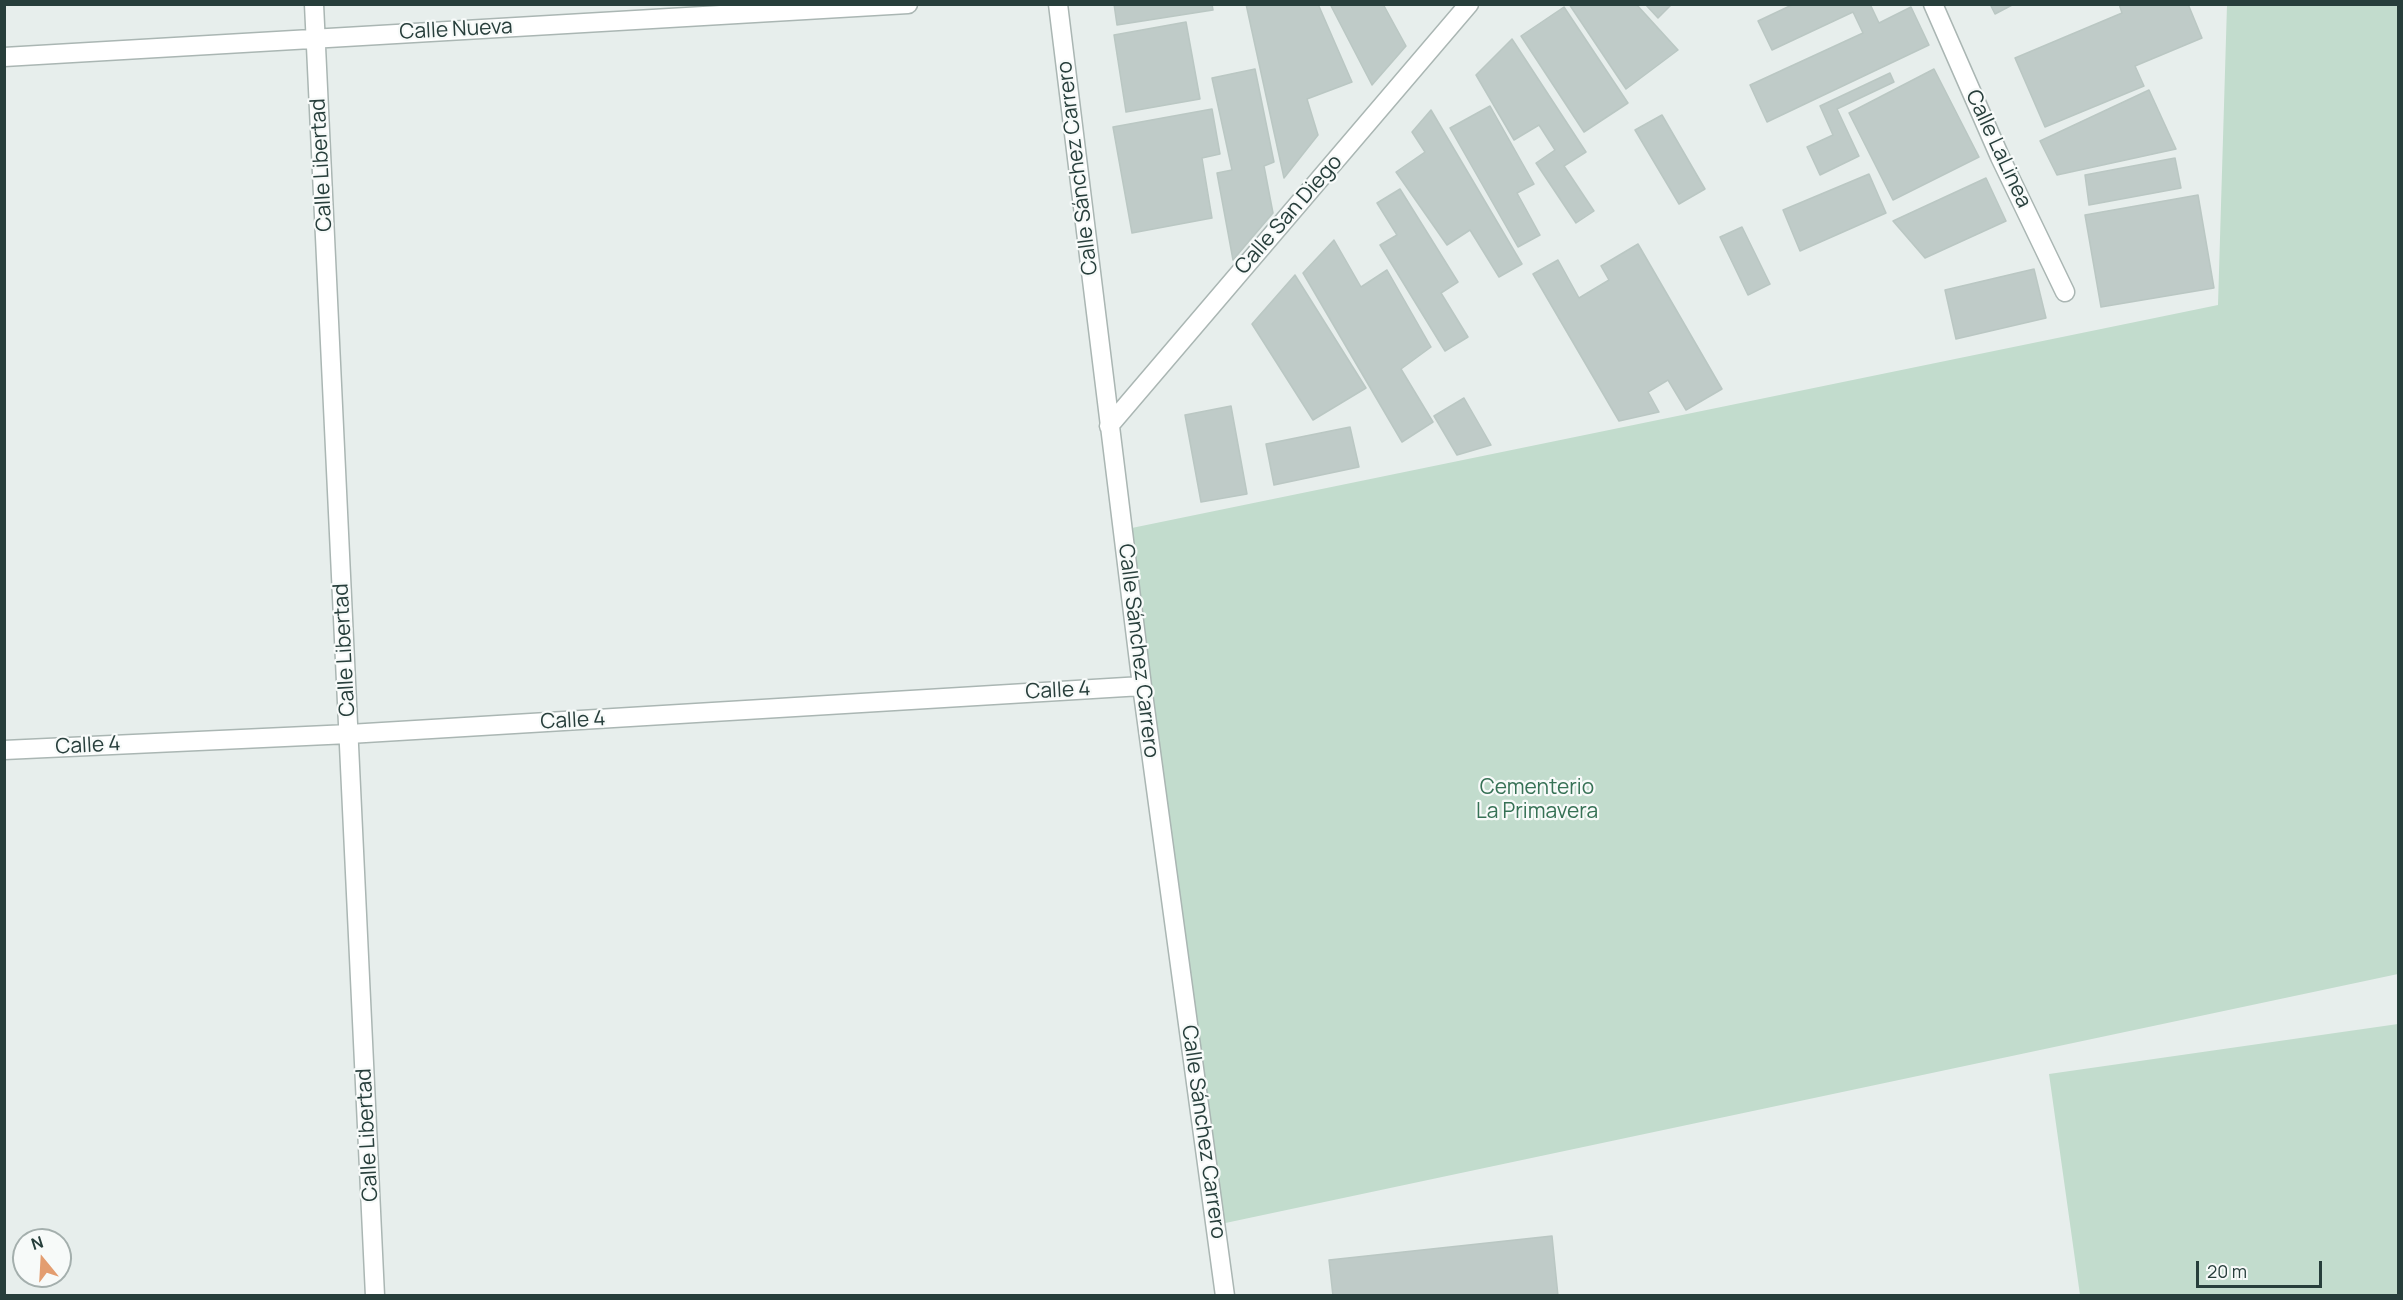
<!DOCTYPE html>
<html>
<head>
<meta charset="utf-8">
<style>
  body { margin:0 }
  #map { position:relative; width:2403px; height:1300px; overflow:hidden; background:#e7eeec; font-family:Manrope,sans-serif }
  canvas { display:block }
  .frame { position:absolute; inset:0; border:6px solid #273e3b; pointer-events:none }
  .north { position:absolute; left:12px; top:1228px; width:60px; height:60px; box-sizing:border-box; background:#f7faf9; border:2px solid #a4afad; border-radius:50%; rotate:342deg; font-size:16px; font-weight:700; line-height:24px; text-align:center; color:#273e3b }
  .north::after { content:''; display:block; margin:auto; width:21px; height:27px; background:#e39d70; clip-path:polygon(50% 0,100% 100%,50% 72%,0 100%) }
  .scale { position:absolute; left:2196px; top:1261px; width:126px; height:27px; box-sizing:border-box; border:3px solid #273e3b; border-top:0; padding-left:8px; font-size:18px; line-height:21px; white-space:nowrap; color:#273e3b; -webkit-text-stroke:4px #f7faf9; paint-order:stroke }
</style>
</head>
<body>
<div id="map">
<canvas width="2403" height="1300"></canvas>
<div class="frame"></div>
<div class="north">N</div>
<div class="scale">20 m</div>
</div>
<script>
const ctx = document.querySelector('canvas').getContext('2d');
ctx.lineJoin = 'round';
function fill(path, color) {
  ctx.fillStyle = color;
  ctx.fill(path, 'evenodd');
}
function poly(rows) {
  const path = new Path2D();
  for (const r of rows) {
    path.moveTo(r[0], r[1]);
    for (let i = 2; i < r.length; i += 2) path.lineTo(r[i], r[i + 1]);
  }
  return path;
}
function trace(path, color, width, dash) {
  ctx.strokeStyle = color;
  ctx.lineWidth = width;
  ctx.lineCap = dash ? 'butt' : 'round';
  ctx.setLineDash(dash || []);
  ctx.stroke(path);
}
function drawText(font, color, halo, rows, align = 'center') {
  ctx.font = font + ' Manrope,sans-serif';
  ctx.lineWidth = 4.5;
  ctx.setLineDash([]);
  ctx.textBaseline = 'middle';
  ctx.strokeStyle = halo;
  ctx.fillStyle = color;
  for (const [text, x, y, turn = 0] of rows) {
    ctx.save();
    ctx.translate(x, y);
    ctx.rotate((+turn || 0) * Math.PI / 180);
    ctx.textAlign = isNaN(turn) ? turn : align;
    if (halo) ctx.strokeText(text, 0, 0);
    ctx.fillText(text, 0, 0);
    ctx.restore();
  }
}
fill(poly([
  [2227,5,2398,5,2398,974,1216,1225,1122,530,2218,305],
  [2398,1024,2398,1295,2080,1295,2049,1074]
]), '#c2dccd');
const building = poly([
  [1114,4,1212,4,1213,10,1117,25,1114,4],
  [1246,4,1318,4,1352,82,1307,99,1318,135,1284,178,1246,4],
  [1330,4,1383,4,1406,46,1372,85,1330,4],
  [1569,4,1636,4,1678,50,1626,89,1569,4],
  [1645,4,1672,4,1658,18,1645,4],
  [1794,4,1870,4,1879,23,1911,7,1929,45,1767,122,1750,85,1863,33,1853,12,1772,50,1758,21,1794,4],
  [1990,4,2014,4,1995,14,1990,4],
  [2119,4,2188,4,2202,38,2135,66,2144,86,2045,127,2015,58,2122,13,2119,4],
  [1564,7,1628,103,1584,132,1521,36,1564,7],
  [1186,22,1200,99,1126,112,1114,35,1186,22],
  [1512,39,1586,152,1564,166,1594,211,1576,223,1536,163,1555,150,1539,125,1514,140,1476,75,1512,39],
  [1255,69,1274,162,1264,166,1273,213,1233,260,1217,173,1232,170,1212,78,1255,69],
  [1934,69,1979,157,1893,200,1849,113,1934,69],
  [1890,73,1894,82,1837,109,1859,156,1820,175,1807,147,1833,135,1820,106,1890,73],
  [2149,90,2176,149,2057,175,2040,141,2149,90],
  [1490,106,1534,184,1517,193,1540,235,1518,247,1450,128,1490,106],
  [1212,109,1220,154,1202,158,1212,218,1132,233,1113,127,1212,109],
  [1431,110,1522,264,1499,277,1470,230,1447,245,1396,172,1425,152,1412,132,1431,110],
  [1662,115,1705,189,1679,204,1635,130,1662,115],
  [2175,158,2181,188,2089,205,2085,175,2175,158],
  [1869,174,1886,213,1800,251,1783,210,1869,174],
  [1986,178,2006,221,1925,258,1893,221,1986,178],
  [1400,189,1458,282,1441,293,1468,337,1445,351,1380,245,1397,235,1377,203,1400,189],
  [2198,195,2214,288,2101,307,2085,215,2198,195],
  [1742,227,1770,284,1748,295,1720,237,1742,227],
  [1334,240,1361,287,1387,270,1431,347,1401,369,1433,422,1402,442,1303,273,1334,240],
  [1638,244,1722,389,1686,410,1668,380,1648,392,1659,412,1619,421,1533,274,1558,260,1579,298,1609,280,1601,266,1638,244],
  [2034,269,2046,318,1956,339,1945,290,2034,269],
  [1295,275,1366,388,1313,420,1252,324,1295,275],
  [1464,398,1491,445,1457,455,1434,416,1464,398],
  [1231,406,1247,494,1201,502,1185,415,1231,406],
  [1350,427,1359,467,1274,485,1266,444,1350,427],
  [1552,1236,1558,1296,1333,1296,1329,1260,1552,1236]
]);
fill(building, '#bfcbc8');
trace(building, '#bac7c3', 1.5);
const minor = poly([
  [314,4,375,1296],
  [1058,4,1142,686,1225,1296],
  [1933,4,2000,157,2065,292],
  [4,57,908,4],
  [1109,426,1469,4],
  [4,750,349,734,1142,686]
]);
trace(minor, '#aab6b3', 21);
trace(minor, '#fff', 18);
drawText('21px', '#273e3b', '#f7faf9', [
  ["Calle Nueva",456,30,-3],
  ["Calle LaLinea",1998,149,65],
  ["Calle Libertad",322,165,-93],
  ["Calle Sánchez Carrero",1078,168,-97],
  ["Calle San Diego",1289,215,-49],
  ["Calle Libertad",345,650,-93],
  ["Calle Sánchez Carrero",1138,651,83],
  ["Calle 4",1058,691,-3],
  ["Calle 4",573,721,-3],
  ["Calle 4",88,746,-3],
  ["Calle Sánchez Carrero",1203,1132,82],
  ["Calle Libertad",368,1135,-93]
]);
drawText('21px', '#367155', '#f7faf9', [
  ["Cementerio",1537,788],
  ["La Primavera",1537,812]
]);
</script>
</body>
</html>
